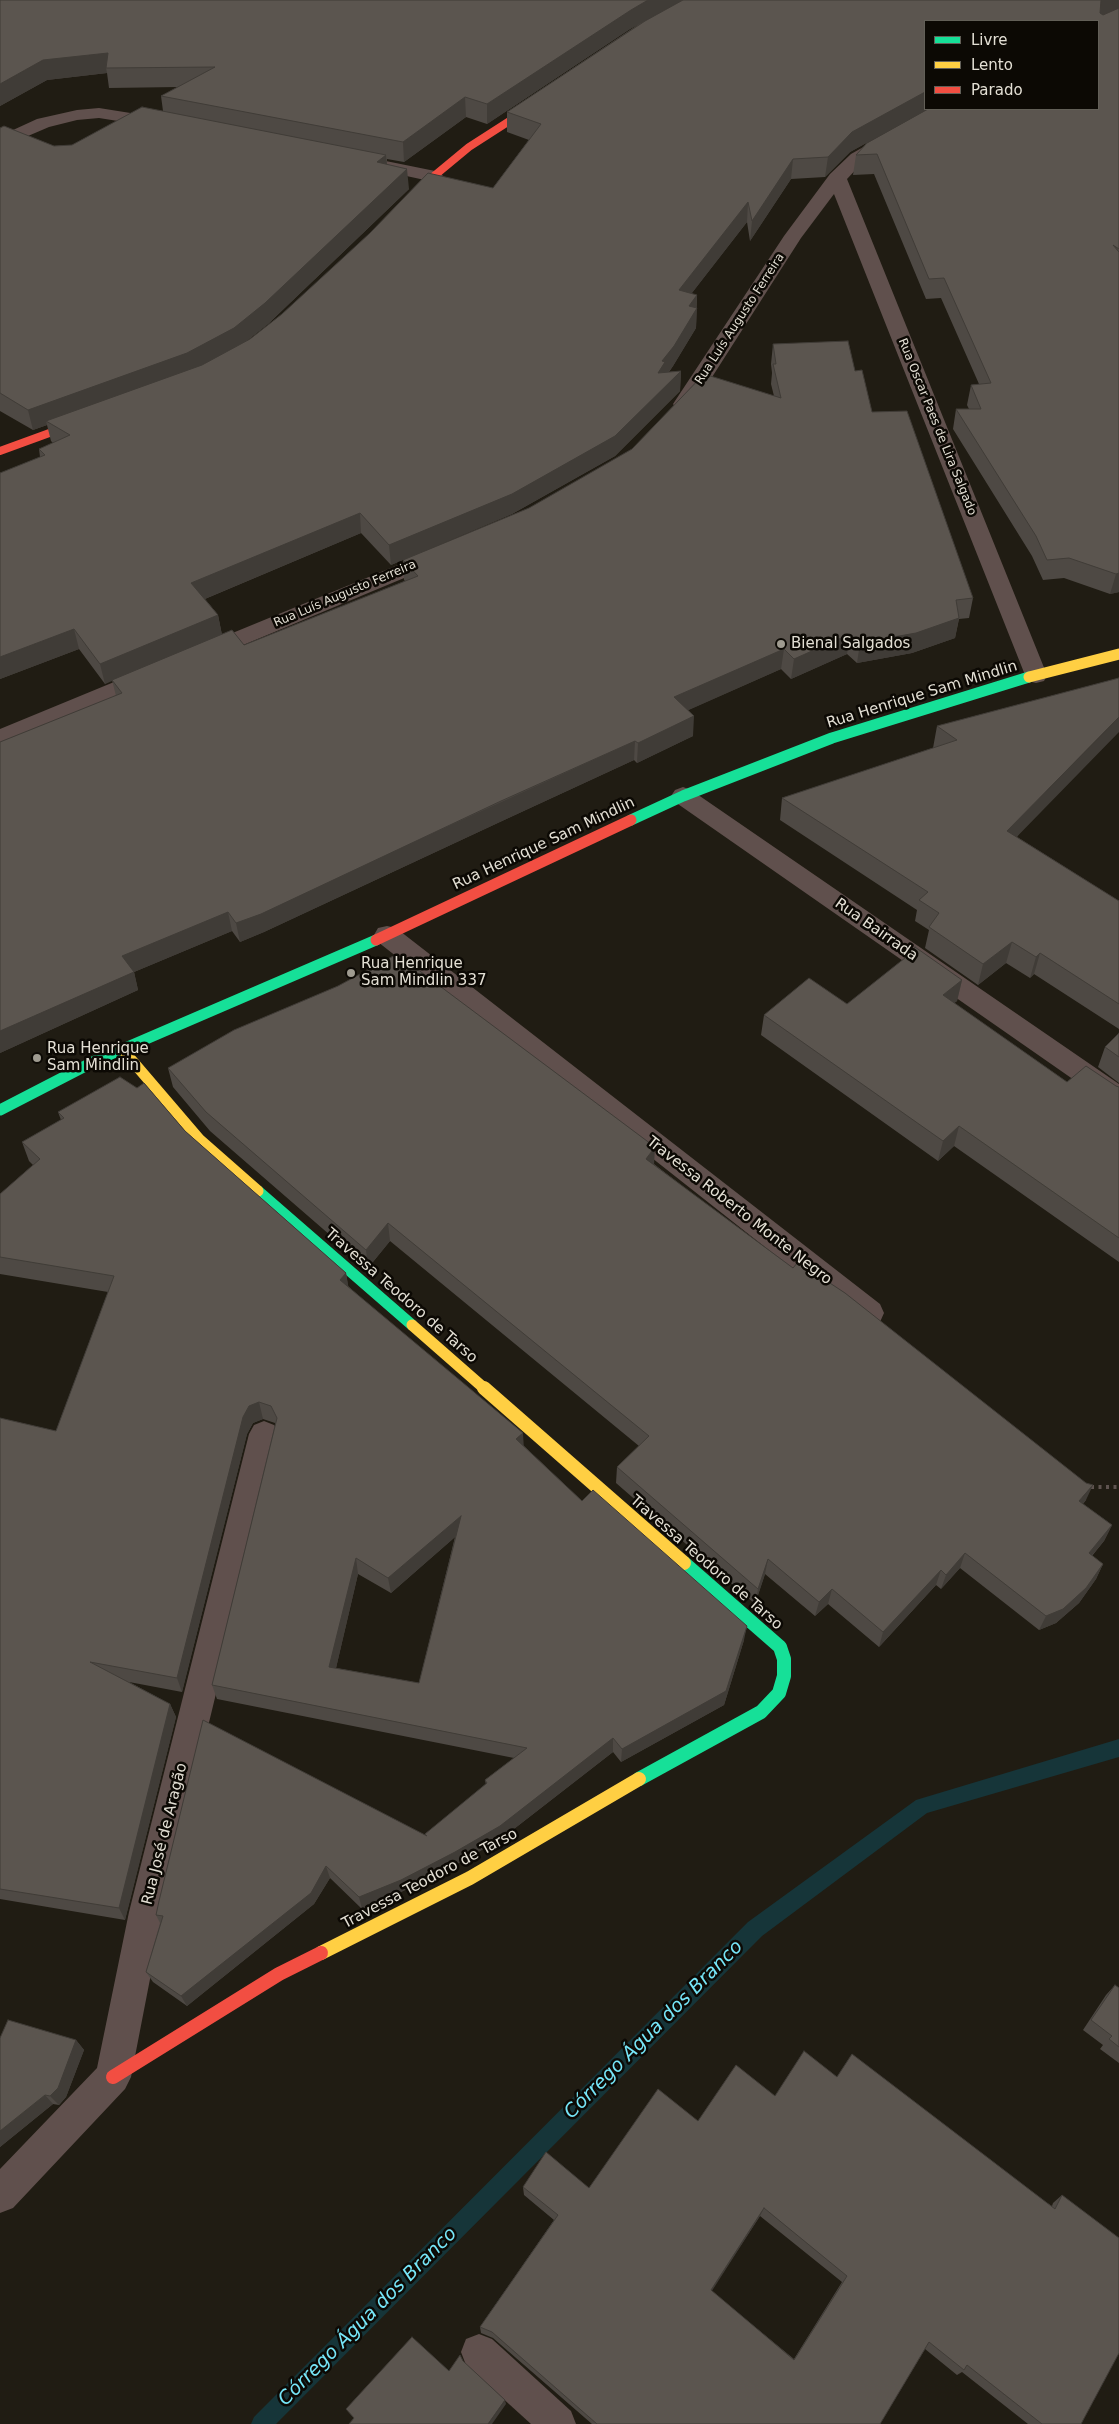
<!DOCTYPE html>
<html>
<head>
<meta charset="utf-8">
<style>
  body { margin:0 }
  #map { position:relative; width:1119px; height:2424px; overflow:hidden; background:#201c13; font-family:"DejaVu Sans",sans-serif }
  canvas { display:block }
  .legend { position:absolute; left:924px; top:20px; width:175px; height:90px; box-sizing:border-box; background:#0c0904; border:1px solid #625f57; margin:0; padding:6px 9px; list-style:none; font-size:15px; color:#e3dfd4 }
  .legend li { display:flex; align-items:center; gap:10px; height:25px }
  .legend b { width:25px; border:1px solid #625f57 }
</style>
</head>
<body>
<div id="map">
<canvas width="1119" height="2424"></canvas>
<ul class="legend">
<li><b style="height:6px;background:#16e098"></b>Livre</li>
<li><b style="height:6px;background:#ffcf43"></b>Lento</li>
<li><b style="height:6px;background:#f24e42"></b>Parado</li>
</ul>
</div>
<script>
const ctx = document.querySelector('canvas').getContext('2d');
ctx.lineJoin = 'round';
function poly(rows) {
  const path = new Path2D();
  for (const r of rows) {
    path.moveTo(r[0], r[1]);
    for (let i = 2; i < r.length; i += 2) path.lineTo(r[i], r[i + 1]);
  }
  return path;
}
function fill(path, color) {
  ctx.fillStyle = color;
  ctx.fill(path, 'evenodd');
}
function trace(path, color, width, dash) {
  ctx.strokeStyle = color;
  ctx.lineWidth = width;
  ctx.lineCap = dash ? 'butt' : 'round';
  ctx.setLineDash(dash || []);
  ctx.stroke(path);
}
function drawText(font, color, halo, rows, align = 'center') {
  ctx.font = font + ' "DejaVu Sans",sans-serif';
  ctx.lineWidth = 5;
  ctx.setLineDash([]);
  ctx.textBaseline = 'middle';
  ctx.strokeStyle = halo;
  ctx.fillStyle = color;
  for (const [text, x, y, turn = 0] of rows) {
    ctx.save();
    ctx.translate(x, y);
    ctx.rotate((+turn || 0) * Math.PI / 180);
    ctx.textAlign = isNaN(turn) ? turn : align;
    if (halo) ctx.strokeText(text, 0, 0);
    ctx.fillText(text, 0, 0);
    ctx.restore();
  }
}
fill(poly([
  [1119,1739,1119,1757,927,1813,762,1936,276,2424,251,2424,254,2417,748,1922,916,1800,1119,1739]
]), '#163539');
trace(poly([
  [1091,1487,1119,1487]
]), '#5e534f', 4, [3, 4.5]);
fill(poly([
  [479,2334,492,2339,571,2411,576,2424,531,2424,466,2365,461,2352,466,2339,479,2334]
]), '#60504d');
fill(poly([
  [99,108,162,118,168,119,171,123,168,127,162,128,99,118,77,120,49,127,0,148,0,136,37,119,77,110,99,108],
  [931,109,952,109,949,113,863,162,847,179,1047,675,1044,681,1036,683,1028,681,1025,675,834,194,801,238,698,399,690,408,683,410,676,408,673,404,784,236,830,174,851,154,931,109],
  [371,158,440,172,443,176,440,180,434,182,365,167,362,163,365,159,371,158],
  [437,549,445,551,448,556,445,561,212,658,204,661,196,658,193,653,196,648,437,549],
  [148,668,156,670,159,676,156,682,0,746,0,729,148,668],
  [683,787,691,790,1119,1084,1119,1109,1110,1105,675,802,671,796,675,790,683,787],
  [387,926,396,928,880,1304,884,1313,880,1322,870,1325,860,1322,378,942,374,935,378,928,387,926],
  [264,1421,274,1425,279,1434,163,1912,131,2077,125,2089,13,2208,0,2213,0,2169,97,2068,129,1912,249,1434,254,1425,264,1421]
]), '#60504d');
trace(poly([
  [631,820,683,796,832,738,1029,677],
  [0,1110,95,1061,376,940],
  [258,1191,412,1325]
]), '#16e098', 11);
trace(poly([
  [639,1779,761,1712,779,1693,784,1676,784,1659,780,1647,684,1563]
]), '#16e098', 14);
trace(poly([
  [1029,677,1119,654],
  [123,1050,200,1140,258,1191],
  [412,1325,485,1389]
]), '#ffcf43', 11);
trace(poly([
  [484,1388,684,1563],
  [321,1953,470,1878,639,1779]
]), '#ffcf43', 14);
trace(poly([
  [409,201,434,176,469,147,539,102],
  [0,451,85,420]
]), '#f24e42', 8);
trace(poly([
  [376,940,631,820]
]), '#f24e42', 11);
trace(poly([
  [113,2077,279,1974,321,1953]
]), '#f24e42', 14);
fill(poly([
  [0,0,1119,0,1119,592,1110,594,1064,578,1043,580,1032,556,953,429,956,409,969,409,967,405,971,385,979,384,941,298,926,299,874,174,853,175,856,155,1098,109,925,21,928,109,850,152,825,177,791,179,750,241,747,222,691,294,697,295,696,328,673,366,669,372,681,371,680,391,615,456,512,514,391,565,361,533,205,599,218,615,222,635,244,645,405,581,404,580,403,560,529,508,774,396,771,384,772,373,771,364,773,344,855,371,872,412,973,598,969,618,959,619,955,638,912,653,857,663,847,654,791,679,781,669,688,710,693,736,637,763,634,760,502,821,264,932,240,942,232,931,134,972,138,990,0,1053,0,742,116,696,112,680,105,684,79,649,0,679,0,473,40,457,39,449,53,443,51,441,47,425,33,430,0,411,0,128,54,146,72,145,163,111,161,96,178,87,109,88,107,73,47,80,0,106],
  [639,24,507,112,507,132,529,140,493,188,244,343,268,324,409,189,387,164,387,159,404,162,466,117,487,124,630,29],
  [1119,678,1017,837,1119,901,1119,1029,1034,974,1030,978,1006,963,978,985,925,948,929,930,915,921,917,910,780,820,782,798,933,748,937,726],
  [962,980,957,1001,954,1003,1067,1082,1119,1087,1119,1262,954,1146,938,1161,761,1035,764,1015,847,1004],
  [1119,1033,1119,1083,1098,1067,1105,1047],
  [168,1068,654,1164,1086,1500,1083,1504,1112,1525,1104,1541,1092,1556,1103,1564,1096,1579,1079,1603,1056,1623,1039,1630,960,1568,941,1589,936,1585,879,1647,828,1604,815,1616,765,1574,755,1604,616,1483,617,1467,639,1446,390,1241,368,1268,210,1131,173,1087],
  [58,1112,185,1131,346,1273,348,1286,524,1446,582,1501,744,1640,724,1705,621,1762,613,1752,501,1839,457,1864,403,1891,362,1909,330,1878,314,1904,187,2006,153,1982,146,1972,160,1923,156,1915,425,1835,425,1834,486,1785,485,1780,514,1758,217,1699,212,1685,275,1424,275,1423,263,1419,253,1423,247,1434,182,1692,129,1682,170,1704,176,1717,125,1920,0,1899,0,1418,56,1431,108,1292,0,1274,0,1194,33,1165,29,1161,22,1142,61,1120],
  [455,1537,419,1683,336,1668,358,1574,391,1593],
  [1115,1985,1119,1988,1119,2063,1100,2049,1103,2045,1083,2030,1106,1995],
  [0,2038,76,2040,84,2050,66,2097,59,2105,53,2104,0,2147],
  [837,2077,1052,2206,1053,2203,1062,2195,1081,2424,1028,2424,962,2372,957,2375,925,2349,880,2424,592,2424,493,2338,481,2333,480,2327,554,2220,524,2195,523,2187,589,2188,698,2121,775,2096],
  [760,2216,842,2282,794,2359,711,2291]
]), '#4e4944');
fill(poly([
  [648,0,684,0,630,29,487,124,487,104,631,10],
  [1101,0,1119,0,1119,11,1097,19],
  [108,53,106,68,107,73,47,80,0,106,0,84,43,60],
  [925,92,925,109,928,109,850,152,825,177,828,157,852,132],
  [465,97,466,117,404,162,403,142],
  [386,155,388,175,377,162],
  [793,159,791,179,750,241,752,221],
  [407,169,409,189,268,324,237,348,190,373,46,421,47,425,33,430,28,410],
  [748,202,747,222,678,311,679,290],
  [697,295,696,310,697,308,696,328,673,366,664,378,658,373,662,361,689,306],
  [681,371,680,391,615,456,512,514,391,565,389,545],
  [360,513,361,533,195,603,191,583],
  [1119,573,1119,592,1110,594,1116,574],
  [218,615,222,635,105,684,100,664],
  [959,618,955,638,912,653,857,663,860,643],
  [74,629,79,649,0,679,0,657],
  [850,634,847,654,791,679,794,659],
  [784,649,781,669,673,717,674,697],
  [694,716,693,736,637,763,638,743],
  [1119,717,1119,732,1002,852,1007,831],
  [635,741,634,760,502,821,264,932,240,942,236,923],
  [228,912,232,931,134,972,138,990,0,1053,0,1031,122,956],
  [1012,942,1006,963,978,985,983,964],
  [1040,953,1034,974,1030,978,1036,957],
  [962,980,957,1001,938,1016,943,995],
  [959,1126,954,1146,938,1161,943,1141],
  [655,1147,654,1165,646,1159],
  [388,1223,390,1241,368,1268,366,1250],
  [346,1273,349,1290,340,1280],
  [259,1402,263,1419,253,1423,247,1434,182,1692,177,1678,243,1417,249,1406],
  [523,1433,524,1450,516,1439],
  [1093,1485,1086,1500,1072,1516,1079,1501],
  [461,1516,462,1531,391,1593,388,1578],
  [1112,1525,1104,1541,1081,1568,1089,1553],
  [965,1553,960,1568,941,1589,946,1575],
  [356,1558,358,1574,333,1681,329,1667],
  [768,1559,765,1574,755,1604,758,1589],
  [1103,1564,1096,1579,1079,1603,1056,1623,1039,1630,1046,1616],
  [941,1570,936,1585,879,1647,883,1632],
  [832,1589,828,1604,815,1616,819,1602],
  [747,1626,744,1640,724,1705,621,1762,622,1749],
  [170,1704,176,1717,125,1920,119,1908],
  [613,1738,613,1752,501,1839,457,1864,403,1891,362,1909,359,1897],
  [326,1866,330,1878,314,1904,187,2006,181,1996],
  [76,2040,84,2050,66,2097,59,2105,50,2096],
  [45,2095,53,2104,0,2147,0,2131],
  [764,2208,760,2216,708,2297,711,2290],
  [505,2400,506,2404,492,2424,488,2424]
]), '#403c37');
const building = poly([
  [0,0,648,0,631,10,487,104,465,97,403,142,161,96,215,67,106,68,108,53,43,60,0,84,0,0],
  [683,0,1101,0,1100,13,1103,15,1119,8,1119,249,1113,245,1119,252,1119,573,1116,574,1069,558,1047,560,1036,536,956,409,981,409,971,385,991,383,944,278,929,279,877,154,856,155,867,143,928,109,1098,109,1098,21,925,21,925,92,852,132,828,157,793,159,752,221,748,202,679,290,697,295,689,306,697,308,674,346,662,361,665,362,658,373,681,371,615,436,512,494,389,545,360,513,191,583,218,615,100,664,74,629,0,657,0,473,45,455,39,449,70,435,46,421,202,365,250,339,282,314,370,233,428,173,493,188,541,124,507,112,645,21,683,0],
  [142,107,386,155,377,162,407,169,265,303,234,328,187,353,28,410,0,393,0,128,4,126,54,146,72,145,142,107],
  [848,341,855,371,862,370,872,412,907,411,973,598,956,600,959,618,916,633,860,643,850,634,794,659,784,649,674,697,694,716,638,743,635,741,501,801,261,914,236,923,228,912,122,956,134,972,0,1031,0,742,122,693,112,680,232,630,244,645,418,576,403,560,529,508,632,449,704,374,781,398,773,364,776,364,773,344,848,341],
  [1119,678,1119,717,1007,831,1119,901,1119,1004,1040,953,1036,957,1012,942,983,964,929,927,939,913,919,900,928,892,782,798,957,740,937,726,1119,678],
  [915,947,962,980,943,995,1067,1082,1086,1066,1116,1086,1119,1087,1119,1238,959,1126,943,1141,764,1015,809,978,847,1004,910,954,915,947],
  [397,954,655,1147,646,1159,793,1268,798,1262,845,1293,1086,1483,1093,1485,1079,1501,1112,1525,1089,1553,1103,1564,1086,1588,1063,1609,1046,1616,965,1553,946,1575,941,1570,883,1632,832,1589,819,1602,768,1559,758,1589,617,1467,649,1436,388,1223,366,1250,206,1112,168,1068,234,1030,338,986,397,954],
  [1119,1033,1119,1057,1105,1047,1119,1033],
  [120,1077,137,1088,144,1083,185,1131,346,1273,340,1280,523,1433,516,1439,582,1501,593,1490,747,1626,726,1691,622,1749,613,1738,500,1826,455,1852,401,1880,359,1897,326,1866,311,1893,181,1996,146,1972,163,1916,156,1915,159,1901,203,1720,427,1836,425,1834,487,1783,485,1780,527,1748,212,1685,277,1418,271,1406,259,1402,249,1406,243,1417,177,1678,90,1662,170,1704,119,1908,0,1889,0,1418,56,1431,114,1276,0,1257,0,1194,40,1159,22,1142,64,1118,58,1112,120,1077],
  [461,1516,419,1683,329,1667,356,1558,388,1578,461,1516],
  [1115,1985,1119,1988,1119,2047,1109,2039,1112,2036,1091,2020,1115,1985],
  [8,2020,76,2040,58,2088,50,2096,45,2095,0,2131,0,2038,8,2020],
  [804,2051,837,2077,852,2054,1055,2209,1062,2195,1119,2238,1119,2353,1081,2424,1042,2424,967,2365,964,2370,929,2342,880,2424,597,2424,492,2332,480,2327,558,2215,523,2187,546,2152,589,2188,658,2089,698,2121,736,2065,775,2096,804,2051],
  [764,2208,847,2276,794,2360,711,2290,764,2208],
  [412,2337,449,2371,460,2355,463,2361,505,2400,488,2424,349,2424,354,2418,346,2409,412,2337]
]);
fill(building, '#5b554f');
trace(building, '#403c37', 1);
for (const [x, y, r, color] of [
  [781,644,5,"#9f9b90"],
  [351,973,5,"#9f9b90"],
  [37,1058,5,"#9f9b90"]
]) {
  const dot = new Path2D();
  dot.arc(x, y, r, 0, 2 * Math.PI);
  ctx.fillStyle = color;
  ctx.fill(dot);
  trace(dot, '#0c0904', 2);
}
drawText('12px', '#e3dfd4', '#0c0904', [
  ["Rua Luís Augusto Ferreira",740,319,-57],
  ["Rua Oscar Paes de Lira Salgado",937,427,68],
  ["Rua Luís Augusto Ferreira",345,594,-23]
]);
drawText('15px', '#e3dfd4', '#0c0904', [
  ["Bienal Salgados",791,644],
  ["Rua Henrique",361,964],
  ["Sam Mindlin 337",361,981],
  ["Rua Henrique",47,1049],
  ["Sam Mindlin",47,1066]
], 'left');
drawText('15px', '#e3dfd4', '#0c0904', [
  ["Rua Henrique Sam Mindlin",922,695,-17],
  ["Rua Henrique Sam Mindlin",544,844,-25],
  ["Rua Bairrada",876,930,35],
  ["Travessa Roberto Monte Negro",739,1211,38],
  ["Travessa Teodoro de Tarso",401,1296,41],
  ["Travessa Teodoro de Tarso",706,1563,41],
  ["Rua José de Aragão",165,1834,-76],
  ["Travessa Teodoro de Tarso",430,1879,-28]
]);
drawText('italic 19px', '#76e6f8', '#0c0904', [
  ["Córrego Água dos Branco",654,2030,-45],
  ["Córrego Água dos Branco",368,2317,-45]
]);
</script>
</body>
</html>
